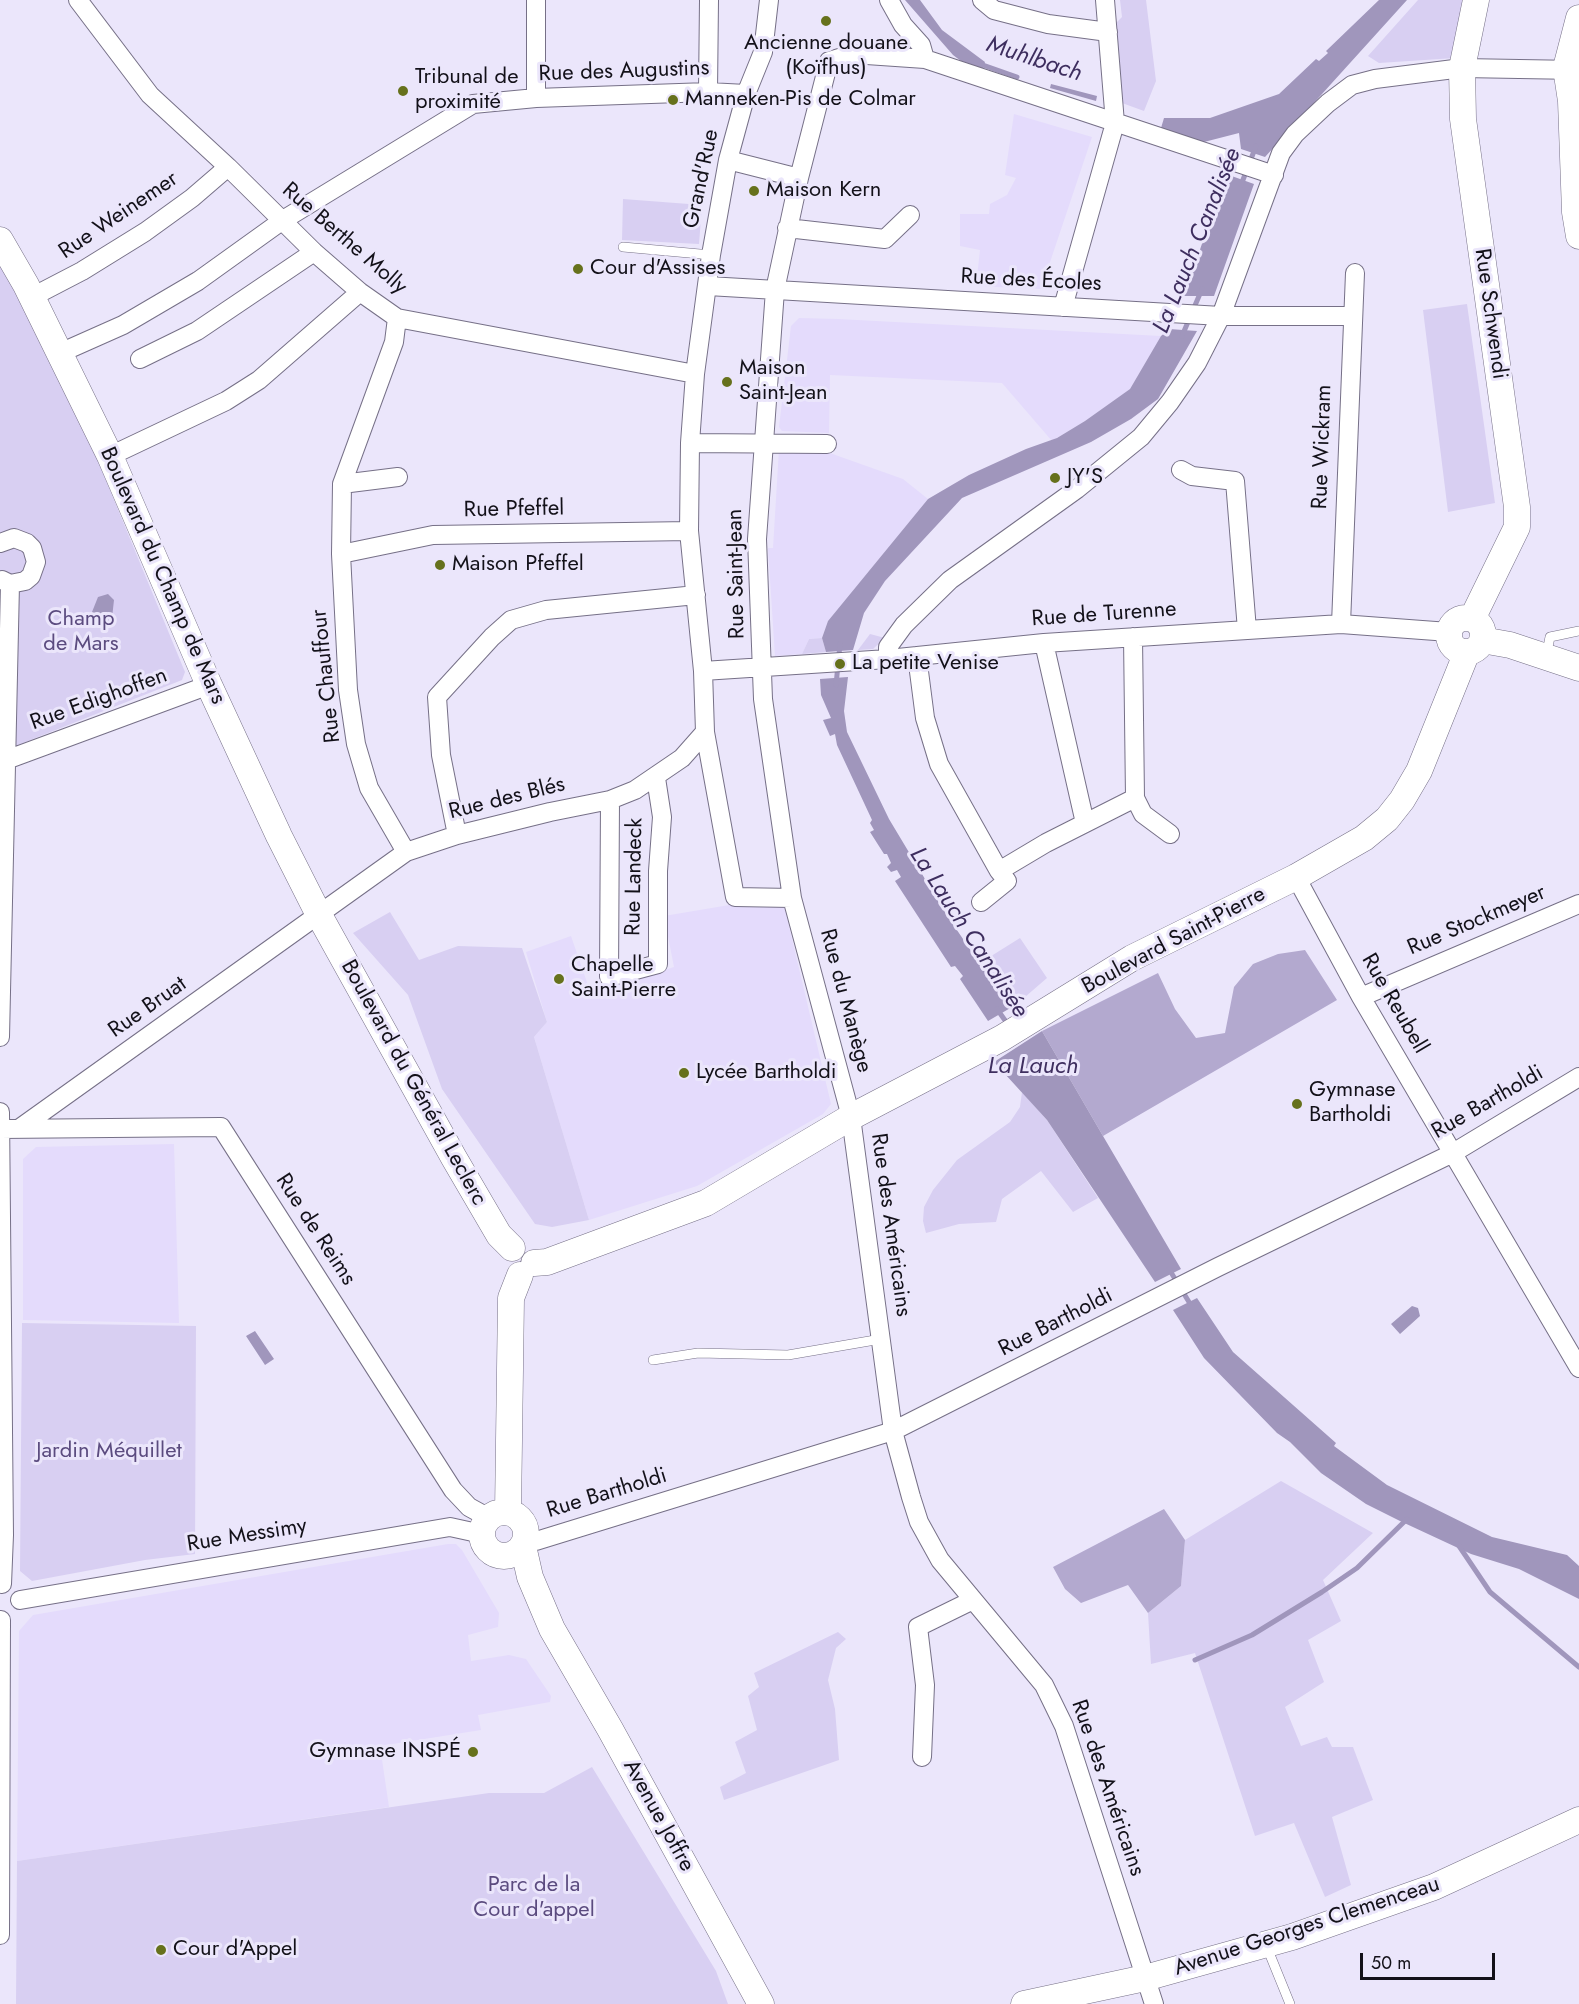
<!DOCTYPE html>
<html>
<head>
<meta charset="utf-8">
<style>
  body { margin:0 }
  #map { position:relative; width:1579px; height:2004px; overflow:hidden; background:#ebe6fb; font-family:Jost,sans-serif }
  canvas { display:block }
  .scale { position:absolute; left:1360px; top:1953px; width:135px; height:27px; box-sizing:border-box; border:3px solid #131119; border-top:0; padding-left:8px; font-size:18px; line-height:21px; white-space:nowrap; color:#131119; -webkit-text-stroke:4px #ebe6fb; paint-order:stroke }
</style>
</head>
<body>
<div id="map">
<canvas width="1579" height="2004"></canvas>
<div class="scale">50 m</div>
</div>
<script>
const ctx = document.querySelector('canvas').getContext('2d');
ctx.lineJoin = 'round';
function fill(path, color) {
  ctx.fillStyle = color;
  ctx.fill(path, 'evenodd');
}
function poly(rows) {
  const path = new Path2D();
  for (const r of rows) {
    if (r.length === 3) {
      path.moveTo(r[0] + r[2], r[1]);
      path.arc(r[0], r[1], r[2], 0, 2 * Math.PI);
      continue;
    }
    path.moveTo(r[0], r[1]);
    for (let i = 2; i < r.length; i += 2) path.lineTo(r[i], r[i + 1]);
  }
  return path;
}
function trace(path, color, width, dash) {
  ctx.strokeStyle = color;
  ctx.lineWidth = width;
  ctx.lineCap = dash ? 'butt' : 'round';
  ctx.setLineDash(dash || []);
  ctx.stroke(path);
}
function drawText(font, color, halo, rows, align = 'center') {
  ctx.font = font + ' Jost,sans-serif';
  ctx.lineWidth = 6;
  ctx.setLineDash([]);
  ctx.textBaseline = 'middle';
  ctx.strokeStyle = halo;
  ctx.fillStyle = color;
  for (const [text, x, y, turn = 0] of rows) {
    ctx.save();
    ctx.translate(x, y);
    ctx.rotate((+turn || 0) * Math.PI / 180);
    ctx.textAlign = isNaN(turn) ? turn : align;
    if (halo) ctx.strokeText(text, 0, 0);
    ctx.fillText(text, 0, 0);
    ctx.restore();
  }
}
fill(poly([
  [1014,114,1092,137,1041,289,976,286,980,250,960,246,960,214,989,214,990,204,1007,195,1016,178,1005,175],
  [799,318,838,319,1161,336,1130,389,1085,421,1052,441,1002,383,830,375,829,433,782,431,779,427,791,326],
  [779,449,827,452,903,479,928,499,828,621,822,638,809,639,802,654,775,656,768,548,773,548],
  [753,901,755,907,784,905,831,1104,823,1114,697,1186,589,1220,534,1037,547,1022,526,952,571,936,591,994,674,967,664,916],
  [174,1144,179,1323,23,1320,23,1159,36,1147],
  [448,1544,456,1544,462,1550,499,1613,498,1627,468,1635,471,1661,509,1655,526,1659,551,1696,550,1702,478,1715,481,1730,380,1746,389,1807,17,1861,19,1631,33,1615]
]), '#e4dbfc');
fill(poly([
  [1120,0,1146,0,1156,81,1144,111,1122,103,1116,32,1116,23,1122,17],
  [1418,0,1468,0,1455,58,1379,63,1368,56],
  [623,199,702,205,699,244,622,240],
  [0,261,98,461,185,672,182,680,0,752],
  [1467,304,1495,503,1448,512,1423,310],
  [870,634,885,638,873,649,858,650],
  [822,638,826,652,802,654,809,639],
  [390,912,419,960,458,946,522,948,547,1022,534,1037,589,1220,552,1227,535,1224,442,1089,408,995,353,933],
  [1020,938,1047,978,1025,997,1005,994,980,963],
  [1022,1092,1047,1120,1098,1198,1073,1212,1041,1171,1002,1199,996,1222,959,1224,926,1233,923,1221,924,1207,933,1190,957,1160,1010,1122,1020,1107],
  [22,1323,196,1326,195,1554,145,1560,32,1581,20,1571],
  [1281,1481,1373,1533,1323,1580,1341,1621,1308,1640,1324,1682,1285,1707,1301,1746,1327,1737,1332,1747,1353,1747,1373,1800,1332,1817,1351,1885,1325,1897,1294,1823,1255,1836,1195,1653,1151,1664,1148,1613,1181,1586,1185,1540],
  [838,1632,846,1639,836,1648,828,1680,835,1709,839,1760,724,1800,720,1787,746,1773,735,1742,757,1730,748,1696,759,1687,754,1673],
  [592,1767,716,1971,728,2004,16,2004,17,1861,489,1793,544,1793]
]), '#d8cff2');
fill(poly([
  [1305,950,1337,1000,1103,1136,1042,1031,1158,973,1175,1009,1196,1038,1225,1033,1234,987,1253,964,1278,954],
  [1164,1509,1185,1540,1181,1586,1148,1613,1128,1585,1081,1603,1065,1589,1053,1567]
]), '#b3a9cf');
fill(poly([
  [905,0,920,0,942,30,985,62,983,69,965,64,953,55],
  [1379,0,1407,0,1265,157,1241,149,1239,133,1204,142,1161,128,1164,118,1210,118,1279,94,1316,59,1319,61,1328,53,1326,51],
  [1051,84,1097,96,1096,101,1050,88],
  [1226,174,1254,184,1214,296,1184,296],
  [1169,329,1197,331,1158,399,1131,419,1091,442,962,498,885,581,864,613,853,650,826,652,822,638,828,621,928,499,969,475,1026,449,1057,438,1085,421,1130,389,1161,336],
  [108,594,114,600,112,618,110,622,100,626,92,619,92,612,98,597],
  [848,677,844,711,847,732,889,819,946,914,978,961,1005,993,1009,992,1019,1003,988,1021,960,979,963,976,955,966,951,967,895,881,901,877,897,870,891,872,887,867,891,863,887,854,884,854,870,832,874,830,870,823,872,820,837,745,835,734,830,736,823,720,831,718,821,695,820,679],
  [1042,1031,1103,1136,1181,1269,1155,1282,1047,1120,994,1062],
  [1197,1298,1233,1352,1336,1443,1334,1446,1387,1485,1492,1537,1567,1555,1579,1566,1579,1599,1519,1569,1471,1554,1400,1521,1366,1504,1321,1473,1290,1442,1277,1433,1204,1358,1173,1310],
  [1412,1306,1418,1308,1420,1316,1400,1334,1391,1324],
  [255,1331,274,1359,265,1365,246,1336]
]), '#a096bc');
trace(poly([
  [980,64,1017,77],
  [1241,185,1256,146],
  [1182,336,1202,289],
  [836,685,840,644],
  [997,1009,1009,1026],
  [1169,1269,1192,1307],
  [1457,1543,1490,1592,1579,1667],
  [1195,1660,1252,1635,1322,1592,1357,1568,1407,1519]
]), '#a096bc', 5);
const lane = poly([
  [623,247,711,255],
  [1548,647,1550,637,1579,631],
  [653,1360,698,1353,788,1355,881,1339],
  [1266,1945,1290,2004]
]);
const street = poly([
  [78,0,150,95,228,167,314,252,360,292,397,318,695,374],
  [769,0,763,52,746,94,728,160,711,255,695,374,690,443,689,531,703,671,705,732,735,897,792,898,763,699,757,539,775,290,799,178,829,61,852,54,925,59,1274,175],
  [889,0,903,25,921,45,925,59],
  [982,0,994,10,1048,24,1108,32],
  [708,92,709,0],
  [536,98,536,0],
  [728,160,799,178],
  [787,228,885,239,910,215],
  [708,286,1221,316,1352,316],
  [32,297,82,271,145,232,192,198,228,167],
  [1063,307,1115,123,1105,0],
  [397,318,394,342,342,484,341,554,348,690,356,744,369,788,406,852],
  [60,353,123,325,198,281,283,220,473,104,536,98,708,92,746,94],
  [140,359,197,331,314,252],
  [690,443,827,444],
  [110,456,226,401,259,380,360,292],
  [1181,470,1192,476,1235,481,1247,630],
  [342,484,398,477],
  [0,543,14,538,27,543,32,548,36,562,31,576,25,581,10,584,2,580],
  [341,554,433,535,689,531],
  [1341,624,1355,273],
  [1133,637,1135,798,1143,814,1170,834],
  [1044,643,1085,823],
  [917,656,925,718,939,764,999,871,1046,843,1135,798],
  [888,659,888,647,904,625,950,580,1077,489,1141,437,1170,402,1197,363,1221,316,1281,153,1295,134,1328,103,1352,85,1375,79,1462,68,1577,70],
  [703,671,888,659,1044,643,1341,624,1449,632],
  [6,760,209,685],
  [610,800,609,977,658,964,658,871,662,817,656,778],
  [457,835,441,755,437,697,492,637,511,620,546,610,696,595],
  [1296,877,1361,997,1579,1368],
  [792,898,851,1117,893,1431,911,1497,919,1522,940,1560,1044,1685,1064,1726,1154,2004],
  [981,902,1007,881,999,871],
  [1361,997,1579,904],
  [0,1037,10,584],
  [0,1112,4,1535,2,1584],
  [20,1128,406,852,457,835,550,812,610,800,635,790,682,758,705,732],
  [0,1129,221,1127,453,1490,469,1507,489,1518],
  [526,1538,536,1541,893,1431,1218,1267,1453,1153,1579,1077],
  [20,1600,450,1527,482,1534],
  [922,1757,925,1685,918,1627,973,1600],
  [0,1935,1,1620]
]);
const secondary = poly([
  [1579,18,1566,68,1571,101,1575,212,1579,236],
  [0,240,26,285,110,456,209,685,279,836,319,915,454,1158,499,1235,512,1248],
  [1466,635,17],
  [1472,619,1517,527,1517,507,1463,119,1462,68,1476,0],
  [1482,640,1510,645,1579,668],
  [534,1263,547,1262,706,1203,851,1117,1002,1038,1132,958,1296,877,1364,838,1387,819,1402,800,1419,771,1467,652],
  [504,1534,22],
  [508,1512,511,1298,520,1275],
  [523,1546,530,1577,552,1629,610,1729,761,2004],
  [1024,2004,1145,1978,1292,1937,1434,1887,1579,1820]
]);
trace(lane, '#767087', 10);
trace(street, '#767087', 20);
trace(secondary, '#767087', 27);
trace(lane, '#fff', 9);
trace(street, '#fff', 18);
trace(secondary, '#fff', 26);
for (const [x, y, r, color] of [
  [826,21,6,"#66711c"],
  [403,91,6,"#66711c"],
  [673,100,6,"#66711c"],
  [754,191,6,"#66711c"],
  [578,269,6,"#66711c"],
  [727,382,6,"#66711c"],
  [1055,478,6,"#66711c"],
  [440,565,6,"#66711c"],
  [840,664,6,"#66711c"],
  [559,979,6,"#66711c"],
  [684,1073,6,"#66711c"],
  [1297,1104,6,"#66711c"],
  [473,1752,6,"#66711c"],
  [161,1950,6,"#66711c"]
]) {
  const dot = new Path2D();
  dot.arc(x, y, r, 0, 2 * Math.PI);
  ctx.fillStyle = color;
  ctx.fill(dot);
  trace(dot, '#ebe6fb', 2);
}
drawText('22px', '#131119', '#ebe6fb', [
  ["Ancienne douane",826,44,"center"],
  ["(Koïfhus)",826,69,"center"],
  ["Tribunal de",415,78],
  ["proximité",415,103],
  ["Manneken-Pis de Colmar",685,100],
  ["Maison Kern",766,191],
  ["Cour d'Assises",590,269],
  ["Maison",739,369],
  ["Saint-Jean",739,394],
  ["JY'S",1067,478],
  ["Maison Pfeffel",452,565],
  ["La petite Venise",852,664],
  ["Chapelle",571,966],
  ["Saint-Pierre",571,991],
  ["Lycée Bartholdi",696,1073],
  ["Gymnase",1309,1091],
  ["Bartholdi",1309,1116],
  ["Gymnase INSPÉ",461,1752,"right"],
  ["Cour d'Appel",173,1950]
], 'left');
drawText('22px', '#131119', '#ebe6fb', [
  ["Rue des Augustins",624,72,-2],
  ["Grand'Rue",702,179,-78],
  ["Rue Weinemer",119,216,-34],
  ["Rue Berthe Molly",344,239,41],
  ["Rue des Écoles",1031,281,3],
  ["Rue Schwendi",1490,314,82],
  ["Rue Wickram",1323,447,-88],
  ["Rue Pfeffel",514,510,-1],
  ["Rue Saint-Jean",737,574,-91],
  ["Boulevard du Champ de Mars",162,576,66],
  ["Rue de Turenne",1104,615,-4],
  ["Rue Chauffour",327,676,-96],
  ["Rue Edighoffen",99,700,-20],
  ["Rue des Blés",507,799,-14],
  ["Rue Landeck",635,877,-89],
  ["Rue Stockmeyer",1477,921,-23],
  ["Boulevard Saint-Pierre",1174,941,-28],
  ["Rue du Manège",845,1001,75],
  ["Rue Reubell",1394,1004,60],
  ["Rue Bruat",148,1008,-35],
  ["Boulevard du Général Leclerc",413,1083,61],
  ["Rue Bartholdi",1488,1103,-30],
  ["Rue des Américains",890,1225,82],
  ["Rue de Reims",315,1230,57],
  ["Rue Bartholdi",1056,1323,-27],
  ["Rue Bartholdi",607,1494,-17],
  ["Rue Messimy",247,1536,-9],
  ["Rue des Américains",1107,1788,71],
  ["Avenue Joffre",658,1816,61],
  ["Avenue Georges Clemenceau",1307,1927,-18]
]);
drawText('22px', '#5b4b7f', '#ebe6fb', [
  ["Champ",81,620],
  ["de Mars",81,645],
  ["Jardin Méquillet",109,1452],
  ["Parc de la",534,1886],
  ["Cour d'appel",534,1911]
]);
drawText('italic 24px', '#3e2e5f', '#ebe6fb', [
  ["Muhlbach",1034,60,18],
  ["La Lauch Canalisée",1198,241,-68],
  ["La Lauch Canalisée",968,933,57],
  ["La Lauch",1033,1067]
]);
</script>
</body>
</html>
